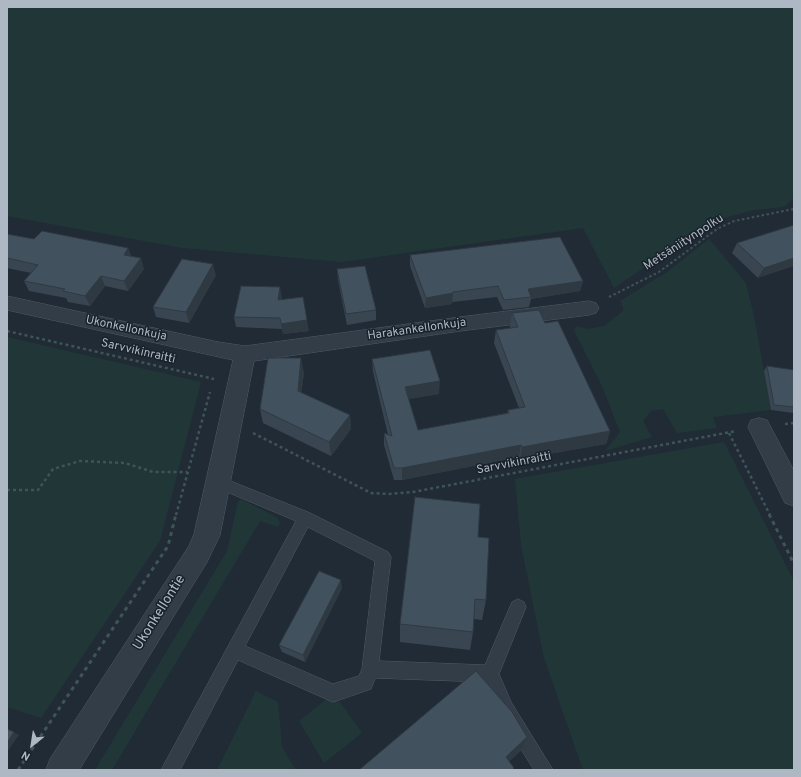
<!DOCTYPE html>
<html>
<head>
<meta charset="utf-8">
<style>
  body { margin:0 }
  #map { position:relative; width:801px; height:777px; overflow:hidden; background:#202b36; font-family:Overpass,sans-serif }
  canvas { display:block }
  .frame { position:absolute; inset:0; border:8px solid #adb8c4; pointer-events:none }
  .north { position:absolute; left:12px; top:725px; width:40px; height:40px; -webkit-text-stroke:3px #19222b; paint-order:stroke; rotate:210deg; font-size:11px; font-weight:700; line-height:16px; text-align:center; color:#adb8c4 }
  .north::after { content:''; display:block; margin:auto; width:14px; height:18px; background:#adb8c4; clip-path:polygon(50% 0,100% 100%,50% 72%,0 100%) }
</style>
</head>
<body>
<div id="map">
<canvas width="801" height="777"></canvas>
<div class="frame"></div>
<div class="north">N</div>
</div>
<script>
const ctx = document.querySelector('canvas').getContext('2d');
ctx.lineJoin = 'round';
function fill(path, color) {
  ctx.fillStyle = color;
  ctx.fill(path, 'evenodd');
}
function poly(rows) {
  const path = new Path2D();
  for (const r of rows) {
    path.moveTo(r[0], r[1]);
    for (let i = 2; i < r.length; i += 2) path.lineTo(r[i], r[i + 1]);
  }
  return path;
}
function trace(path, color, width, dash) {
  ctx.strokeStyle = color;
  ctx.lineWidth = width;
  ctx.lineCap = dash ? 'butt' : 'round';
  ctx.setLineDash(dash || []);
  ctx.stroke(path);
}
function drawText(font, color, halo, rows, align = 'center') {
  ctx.font = font + ' Overpass,sans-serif';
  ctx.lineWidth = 3;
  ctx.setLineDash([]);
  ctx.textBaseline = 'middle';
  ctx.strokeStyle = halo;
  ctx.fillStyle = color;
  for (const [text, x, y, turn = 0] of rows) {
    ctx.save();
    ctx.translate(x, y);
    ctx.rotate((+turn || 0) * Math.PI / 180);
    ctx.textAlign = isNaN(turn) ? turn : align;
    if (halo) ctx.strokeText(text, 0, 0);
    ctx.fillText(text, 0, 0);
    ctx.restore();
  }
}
fill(poly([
  [7,7,794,7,794,198,784,207,754,210,713,221,614,288,583,228,342,262,183,248,7,216],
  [709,239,746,283,754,316,771,410,713,417,717,428,677,433,663,409,651,411,643,421,652,437,605,451,620,432,602,386,574,330,577,326,588,329,604,326,623,311,623,308,620,301,667,272],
  [7,337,201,382,160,541,41,718,7,707],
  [724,442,794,582,794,770,583,770,544,658,521,545,515,479],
  [241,499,278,518,280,523,278,527,260,521,112,770,95,770,227,551,238,501],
  [256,691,278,702,282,747,296,770,217,770],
  [328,698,340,702,362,733,324,763,299,721]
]), '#213737');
const service = poly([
  [218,476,310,513,388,552,391,557,379,661,485,665,512,602,518,599,524,602,526,607,499,674,511,702,553,770,534,770,499,714,485,682,375,678,371,689,333,702,238,660,180,770,161,770,296,521,213,486,211,482,213,478,218,476],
  [308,527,375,561,362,669,359,676,333,684,245,646,308,527]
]);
const minor = poly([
  [7,296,218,342,245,346,460,317,589,301,596,303,599,308,596,313,589,315,460,331,254,361,220,535,207,562,79,770,46,770,50,759,189,546,194,534,233,360,7,310,7,296],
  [759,418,767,420,794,471,794,506,785,503,748,427,751,420,759,418]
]);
trace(service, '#505b65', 1);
trace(minor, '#505b65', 1);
trace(poly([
  [609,297,659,272,717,229,734,221,794,209]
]), '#3f5455', 2, [2.5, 2.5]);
trace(poly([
  [7,331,214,379],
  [785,424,794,423],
  [253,433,371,493,389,494,413,492,736,431],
  [729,433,770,515],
  [7,490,38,490,53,469,80,461,125,463,153,472,187,472],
  [176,515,210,392]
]), '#3f5455', 2.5, [3, 3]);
trace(poly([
  [769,514,794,564],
  [18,770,168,546,176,514]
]), '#3f5455', 3, [4, 4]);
fill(service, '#333d47');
fill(minor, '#333d47');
fill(poly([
  [794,225,758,278,732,253,737,243],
  [7,234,34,239,128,248,131,256,144,269,128,291,105,286,90,306,68,302,66,298,29,291,24,281,31,273,7,268],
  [410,255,583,281,580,291,531,299,529,307,503,310,497,297,452,302,452,304,425,308,410,266],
  [337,269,376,310,376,320,347,325,338,280],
  [216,275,189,323,156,317,153,307],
  [282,298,282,299,309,331,283,334,282,329,236,327,234,317],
  [512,313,545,323,610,431,606,444,520,459,519,457,402,480,394,480,384,445,384,433,388,435,373,372,372,359,439,394,408,399,418,430,507,413,508,410,519,408,494,343,496,330,510,328,510,326],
  [767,366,794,370,794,413,771,410,764,371],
  [304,373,301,393,350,415,351,429,331,456,263,423,260,409],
  [478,537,486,600,482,620,474,619,473,632,470,650,400,642,400,624],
  [342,588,305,662,282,652,279,645]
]), '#394651');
fill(poly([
  [128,248,132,259,124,255],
  [141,258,144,269,128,291,124,281],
  [794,258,794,266,758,278,764,268],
  [213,264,216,275,189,323,186,312],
  [101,276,105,286,90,306,85,296],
  [583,281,580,291,531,299,531,297,528,289],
  [280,287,282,298,280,310,278,300],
  [453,293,452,304,425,308,426,298],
  [307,320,309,331,283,334,281,324],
  [301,358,304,373,300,405,298,391],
  [440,381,439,394,404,400,405,387],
  [350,415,351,429,331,456,329,442],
  [610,431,606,444,520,459,522,447],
  [521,445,519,457,402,480,402,468],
  [341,580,342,588,305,662,303,655],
  [14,732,19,735,7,752,7,743],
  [527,737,521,751,500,770,506,757]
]), '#2e3942');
const building = poly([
  [794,225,794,258,764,268,737,243,794,225],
  [42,231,128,248,124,255,141,258,124,281,101,276,85,296,63,291,65,289,24,281,38,265,7,258,7,234,34,239,42,231],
  [560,237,583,281,528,289,531,297,504,300,498,286,453,292,453,293,426,298,410,255,560,237],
  [182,259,213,264,186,312,153,307,182,259],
  [365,266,376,310,346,314,337,269,365,266],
  [241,286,280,287,278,300,303,297,307,320,281,324,280,318,234,317,241,286],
  [539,310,545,323,558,321,610,431,522,447,521,445,402,468,394,468,384,433,392,436,372,359,430,350,440,381,405,387,418,430,509,413,508,410,525,407,496,330,518,327,512,313,539,310],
  [268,358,301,358,298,391,350,415,329,442,260,409,268,358],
  [767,366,794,370,794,407,774,405,767,366],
  [415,497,480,504,478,537,489,538,486,600,475,599,473,632,400,624,415,497],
  [319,571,341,580,303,655,279,645,319,571],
  [476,671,512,712,527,737,506,757,514,768,512,770,359,770,476,671],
  [7,729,14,732,7,743,7,729]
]);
fill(building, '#42515e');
trace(building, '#2e3942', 1);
drawText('12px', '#adb8c4', '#19222b', [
  ["Metsäniitynpolku",684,243,-33],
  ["Ukonkellonkuja",126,329,12],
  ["Harakankellonkuja",417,330,-8],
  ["Sarvvikinraitti",138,352,13],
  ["Sarvvikinraitti",514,464,-11]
]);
drawText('14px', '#adb8c4', '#19222b', [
  ["Ukonkellontie",160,613,-58]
]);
</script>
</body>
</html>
